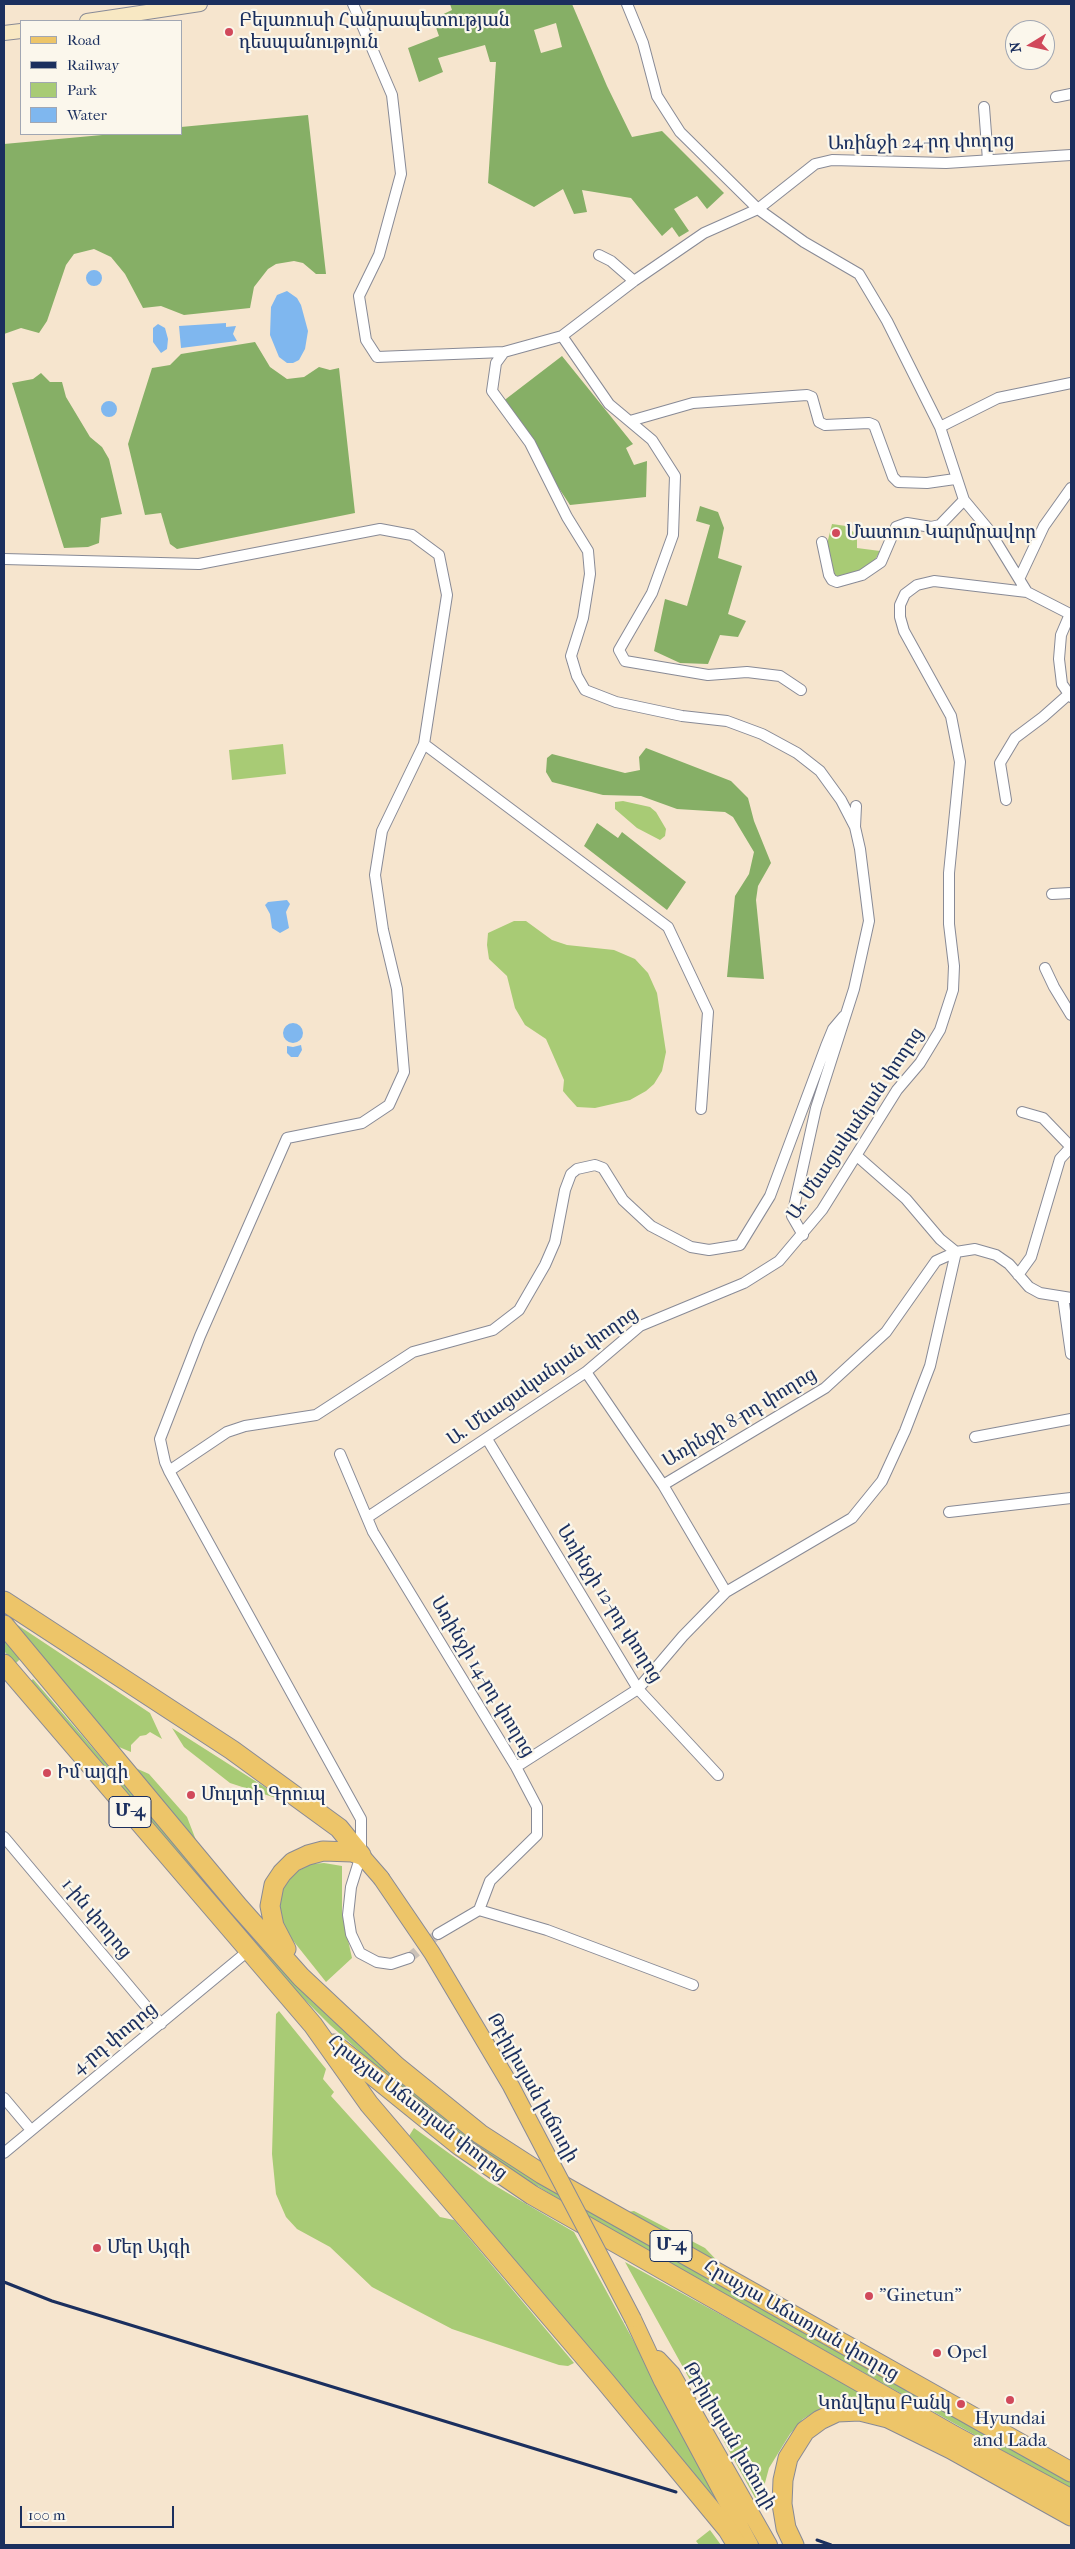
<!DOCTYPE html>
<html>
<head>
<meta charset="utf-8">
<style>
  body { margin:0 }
  #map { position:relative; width:1075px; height:2549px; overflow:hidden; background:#f6e5ce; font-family:"IM FELL French Canon",serif }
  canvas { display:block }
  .frame { position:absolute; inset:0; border:5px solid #1b2f5e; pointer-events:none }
  .legend { position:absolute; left:20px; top:20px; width:162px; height:115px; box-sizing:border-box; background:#fbf7ec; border:1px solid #a1a7b3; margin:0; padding:6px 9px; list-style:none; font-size:15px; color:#1b2f5e }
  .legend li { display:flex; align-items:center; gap:10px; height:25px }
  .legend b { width:25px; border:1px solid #a1a7b3 }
  .north { position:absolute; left:1005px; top:20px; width:50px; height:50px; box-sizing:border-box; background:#fbf7ec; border:1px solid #a1a7b3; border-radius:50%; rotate:261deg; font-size:14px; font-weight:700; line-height:20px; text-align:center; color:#1b2f5e }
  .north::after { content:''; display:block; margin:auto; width:18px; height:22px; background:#d1495b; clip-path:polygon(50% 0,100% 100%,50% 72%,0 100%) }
  .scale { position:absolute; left:20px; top:2506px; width:154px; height:22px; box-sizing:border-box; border:2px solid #1b2f5e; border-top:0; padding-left:6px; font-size:15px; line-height:18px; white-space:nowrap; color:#1b2f5e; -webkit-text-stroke:4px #fbf7ec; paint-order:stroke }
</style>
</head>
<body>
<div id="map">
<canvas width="1075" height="2549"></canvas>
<div class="frame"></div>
<ul class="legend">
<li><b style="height:6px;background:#edc569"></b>Road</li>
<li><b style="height:6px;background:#1b2f5e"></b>Railway</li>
<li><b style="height:14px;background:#a8cb75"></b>Park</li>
<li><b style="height:14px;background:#7fb7ef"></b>Water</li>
</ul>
<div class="north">N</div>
<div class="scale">100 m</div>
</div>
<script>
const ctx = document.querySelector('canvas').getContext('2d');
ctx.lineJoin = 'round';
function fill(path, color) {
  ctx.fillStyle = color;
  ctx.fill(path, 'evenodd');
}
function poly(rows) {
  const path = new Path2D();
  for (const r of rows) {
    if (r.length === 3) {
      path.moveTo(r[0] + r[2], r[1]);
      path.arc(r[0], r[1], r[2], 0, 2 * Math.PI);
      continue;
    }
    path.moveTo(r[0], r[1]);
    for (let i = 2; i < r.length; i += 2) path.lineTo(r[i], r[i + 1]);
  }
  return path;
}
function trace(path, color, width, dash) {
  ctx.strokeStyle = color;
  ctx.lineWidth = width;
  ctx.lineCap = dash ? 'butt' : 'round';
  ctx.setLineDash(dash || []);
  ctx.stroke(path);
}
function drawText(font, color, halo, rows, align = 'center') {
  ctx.font = font + ' "IM FELL French Canon","Noto Serif Armenian",serif';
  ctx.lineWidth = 4.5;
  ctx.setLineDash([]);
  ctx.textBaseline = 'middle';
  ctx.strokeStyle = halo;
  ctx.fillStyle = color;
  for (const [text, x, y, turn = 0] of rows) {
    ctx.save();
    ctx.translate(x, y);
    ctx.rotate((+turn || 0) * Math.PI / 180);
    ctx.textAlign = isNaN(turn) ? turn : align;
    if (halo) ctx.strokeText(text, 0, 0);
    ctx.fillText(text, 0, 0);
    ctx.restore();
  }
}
fill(poly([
  [832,524,846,526,857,535,857,548,880,551,871,567,862,572,833,579,826,548],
  [283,744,286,774,232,780,229,750],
  [623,801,650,807,656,812,666,829,665,836,660,840,637,828,615,809,615,802],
  [514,921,526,921,552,940,567,945,614,950,635,959,648,973,657,993,666,1052,662,1071,654,1084,646,1091,630,1100,595,1108,577,1107,568,1097,563,1091,564,1080,546,1039,525,1025,515,1008,507,976,489,959,487,945,488,933],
  [7,1618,150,1713,162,1739,150,1732,146,1735,140,1736,131,1745,131,1752,107,1742],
  [4,1639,20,1659,15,1664,4,1651],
  [33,1679,225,1901,221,1905,29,1683],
  [172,1728,282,1798,282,1800,230,1783,184,1747],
  [122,1762,149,1774,187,1817,201,1853],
  [324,1863,342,1866,342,1913,352,1958,326,1982,283,1928,278,1916,281,1890,294,1873,311,1864],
  [243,1926,414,2093,1071,2482,1071,2489,605,2227,483,2153,411,2097,330,2025,294,1989,242,1929],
  [279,2011,326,2069,323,2079,334,2092,331,2096,440,2217,454,2220,574,2363,568,2366,559,2365,452,2329,372,2287,330,2247,297,2229,286,2217,276,2194,272,2154,276,2014],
  [414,2128,489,2182,574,2232,745,2545,693,2474,632,2398,409,2136],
  [634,2211,705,2248,729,2273,628,2212],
  [625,2262,878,2401,839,2402,821,2408,803,2419,790,2434,769,2468,759,2505],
  [710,2530,721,2545,699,2545,696,2541]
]), '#a8cb75');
fill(poly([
  [450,4,572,4,607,86,632,137,662,131,724,193,707,209,697,196,674,209,689,231,679,237,672,227,662,236,631,198,582,190,587,212,574,214,563,189,534,207,488,183,496,62,490,62,485,45,438,58,443,72,419,82,408,48,439,36,433,19,452,10],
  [556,23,562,47,541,53,534,30],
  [308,115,326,274,316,274,303,263,294,261,276,264,268,269,254,287,250,308,184,315,161,306,143,308,125,274,111,257,94,249,74,254,66,265,47,321,39,333,21,328,4,334,4,144,113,134,181,134,181,127],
  [255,342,270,367,287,379,304,377,319,367,330,370,339,368,355,513,177,549,170,544,161,513,145,515,128,444,152,368,170,365,181,354],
  [562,356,633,444,626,448,634,465,647,461,646,497,570,505,502,402],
  [41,373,50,382,62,382,66,397,90,437,102,447,109,459,122,514,101,518,99,543,88,547,64,548,12,383,33,379],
  [700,506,718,512,724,528,718,558,742,566,728,614,746,621,738,637,720,635,708,664,680,663,654,651,665,599,687,606,710,525,696,521],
  [646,748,731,781,748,798,754,821,771,863,758,886,756,900,764,979,727,977,735,896,749,874,754,852,733,817,725,812,677,809,641,796,603,795,552,782,546,772,547,758,552,754,625,773,640,770,639,757],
  [597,823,618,838,622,832,686,882,667,910,584,846]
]), '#86af66');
fill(poly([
  [94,278,8],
  [287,291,297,298,301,305,308,331,305,349,299,360,293,363,287,363,279,357,270,335,271,307,277,295],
  [226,323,226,327,236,326,233,334,237,341,181,348,179,326],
  [158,324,165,328,168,339,167,349,161,353,153,342,153,328],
  [109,409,8],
  [287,900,290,904,286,912,289,928,280,933,272,928,270,914,265,905,268,902],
  [293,1033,10],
  [301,1045,302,1050,298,1057,291,1057,287,1053,287,1046,293,1047]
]), '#7fb7ef');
trace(poly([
  [409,1958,438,1934]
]), '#cac1b8', 10, [10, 5]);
const street = poly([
  [353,4,392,95,401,174,379,255,359,296,366,340,377,357,504,352,562,336],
  [627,4,643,43,657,96,680,132,758,209,804,242,859,274,887,321,940,427,964,500,989,530,1027,592,1070,614,1061,635,1059,659,1062,684,1071,697],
  [1056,97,1071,94],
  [984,107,988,160],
  [599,255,611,261,634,281],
  [504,352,496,363,492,391,530,443,567,517,588,551,590,574,583,618,571,656,577,676,585,690,616,702,682,716,727,721,762,734,797,753,820,771,841,800,855,827],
  [630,421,693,403,807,395,812,397,819,422,825,425,869,423,874,425,893,477,898,482,927,483,955,479],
  [940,427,998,398,1071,383],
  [822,542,829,575,832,580,837,582,862,575,881,562,896,527,907,523,931,527,940,525,964,500],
  [4,559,199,564,380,529,412,535,439,555,447,595,424,744],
  [1020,577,1044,526,1071,488],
  [801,690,780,676,747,672,708,675,625,661,619,650,652,593,673,535,675,476,652,440,609,404,562,336,634,281,704,233,758,209,815,164,832,160,946,163,1071,155],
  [1006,800,1000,763,1015,738,1043,717,1069,694],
  [1052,894,1071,893],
  [1045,968,1054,987,1071,1015],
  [1022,1112,1043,1118,1071,1147],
  [857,1156,906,1199,940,1239,956,1252],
  [803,1235,792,1216,816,1108,854,989,869,921,860,849,855,827,856,806],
  [1018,1275,1031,1257,1060,1159,1071,1147],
  [1063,1297,1071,1354],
  [586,1372,663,1485,726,1592],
  [975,1437,1071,1419],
  [487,1439,638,1689,718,1775],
  [340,1454,373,1532,516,1767,537,1807,537,1835,490,1881,479,1910],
  [169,1471,227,1432,245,1426,316,1415,413,1352,493,1330,519,1310,545,1265,555,1242,565,1190,571,1174,577,1169,595,1165,603,1168,623,1200,651,1226,691,1247,709,1250,740,1245,770,1196,826,1046,833,1029,844,1016],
  [663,1485,825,1388,886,1332,936,1261,956,1252],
  [949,1512,1071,1498],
  [368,1517,586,1372,640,1326,744,1283,779,1261,822,1210,897,1090,920,1063,940,1030,953,990,954,966,949,924,949,873,960,762,951,716,904,631,900,617,900,605,905,594,917,585,934,581,1027,592],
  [516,1767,638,1689,683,1636,726,1592,852,1518,882,1481,905,1431,930,1366,956,1252,975,1249,996,1255,1009,1264,1029,1287,1040,1293,1071,1298],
  [4,1837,161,2024],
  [438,1934,479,1910,547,1930,693,1985],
  [409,1958,391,1964,377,1962,360,1953,351,1934,348,1915,351,1887,361,1855,361,1819,169,1471,165,1462,160,1439,200,1336,287,1138,362,1123,389,1105,404,1072,397,989,383,930,375,875,382,831,424,744,668,927,708,1012,701,1109],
  [4,2098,31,2130],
  [4,2153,248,1951]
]);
const secondary = poly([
  [87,21,200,4],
  [4,33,21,31]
]);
const primary = poly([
  [361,1855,381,1878],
  [633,2319,662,2381,750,2545],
  [658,2359,672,2374,769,2545]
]);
const highway = poly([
  [4,1601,232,1750,339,1828,361,1855],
  [4,1625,238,1906,301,1977,396,2066,480,2134,542,2174,1071,2472],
  [4,1664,313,2025,369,2104,605,2381,728,2530,737,2545],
  [286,1949,274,1926,270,1906,274,1885,282,1873,293,1862,308,1855,323,1851,352,1852,361,1855],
  [334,2044,460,2146,532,2195,953,2435,1071,2499],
  [794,2545,786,2528,782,2504,783,2480,788,2458,805,2431,820,2420,837,2412,860,2411,888,2418,951,2449,1071,2516]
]);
trace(street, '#888a96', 12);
trace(secondary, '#888a96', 16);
trace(primary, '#888a96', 18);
trace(highway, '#888a96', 21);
trace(street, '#fff', 10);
trace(secondary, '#f8e8c3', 14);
trace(primary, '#edc569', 16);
trace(highway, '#edc569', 19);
trace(poly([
  [4,2282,52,2301,676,2492],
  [817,2540,831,2545]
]), '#1b2f5e', 3);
const primaryBridge = poly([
  [381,1878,432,1953,511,2086,633,2319]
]);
trace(primaryBridge, '#888a96', 18, []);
trace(primaryBridge, '#edc569', 16);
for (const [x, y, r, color] of [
  [229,32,5,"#d1495b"],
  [836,533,5,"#d1495b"],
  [47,1773,5,"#d1495b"],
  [191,1795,5,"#d1495b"],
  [97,2248,5,"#d1495b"],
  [869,2296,5,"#d1495b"],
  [937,2353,5,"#d1495b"],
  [1010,2400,5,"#d1495b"],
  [961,2404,5,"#d1495b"]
]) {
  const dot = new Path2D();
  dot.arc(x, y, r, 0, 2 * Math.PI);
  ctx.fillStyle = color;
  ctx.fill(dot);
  trace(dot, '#fbf7ec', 2);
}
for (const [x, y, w] of [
  [130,1812,42],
  [671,2246,42]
]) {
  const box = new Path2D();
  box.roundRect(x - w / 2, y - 15.5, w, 31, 4);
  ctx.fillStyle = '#fbf7ec';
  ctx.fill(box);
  trace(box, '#1b2f5e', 1);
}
drawText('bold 18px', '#1b2f5e', null, [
  ["Մ-4",130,1812],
  ["Մ-4",671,2246]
]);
drawText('19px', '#1b2f5e', '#fbf7ec', [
  ["Բելառուսի Հանրապետության",239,21],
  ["դեսպանություն",239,43],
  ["Մատուռ Կարմրավոր",846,533],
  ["Իմ այգի",57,1773],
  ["Մուլտի Գրուպ",201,1795],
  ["Մեր Այգի",107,2248],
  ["\"Ginetun\"",879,2296],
  ["Opel",947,2353],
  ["Կոնվերս Բանկ",951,2404,"right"],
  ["Hyundai",1010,2419,"center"],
  ["and Lada",1010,2441,"center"]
], 'left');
drawText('19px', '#1b2f5e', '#fbf7ec', [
  ["Առինջի 24-րդ փողոց",921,143,-1],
  ["Ա. Մնացականյան փողոց",856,1124,-56],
  ["Ա. Մնացականյան փողոց",543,1377,-35],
  ["Առինջի 8-րդ փողոց",740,1418,-31],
  ["Առինջի 12-րդ փողոց",609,1604,58],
  ["Առինջի 14-րդ փողոց",482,1677,59],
  ["1-ին փողոց",96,1919,50],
  ["4-րդ փողոց",115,2039,-39],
  ["Թբիլիսյան խճուղի",532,2088,61],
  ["Հրաչյա Աճառյան փողոց",417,2108,38],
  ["Հրաչյա Աճառյան փողոց",801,2321,30],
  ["Թբիլիսյան խճուղի",729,2436,60]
]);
</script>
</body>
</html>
